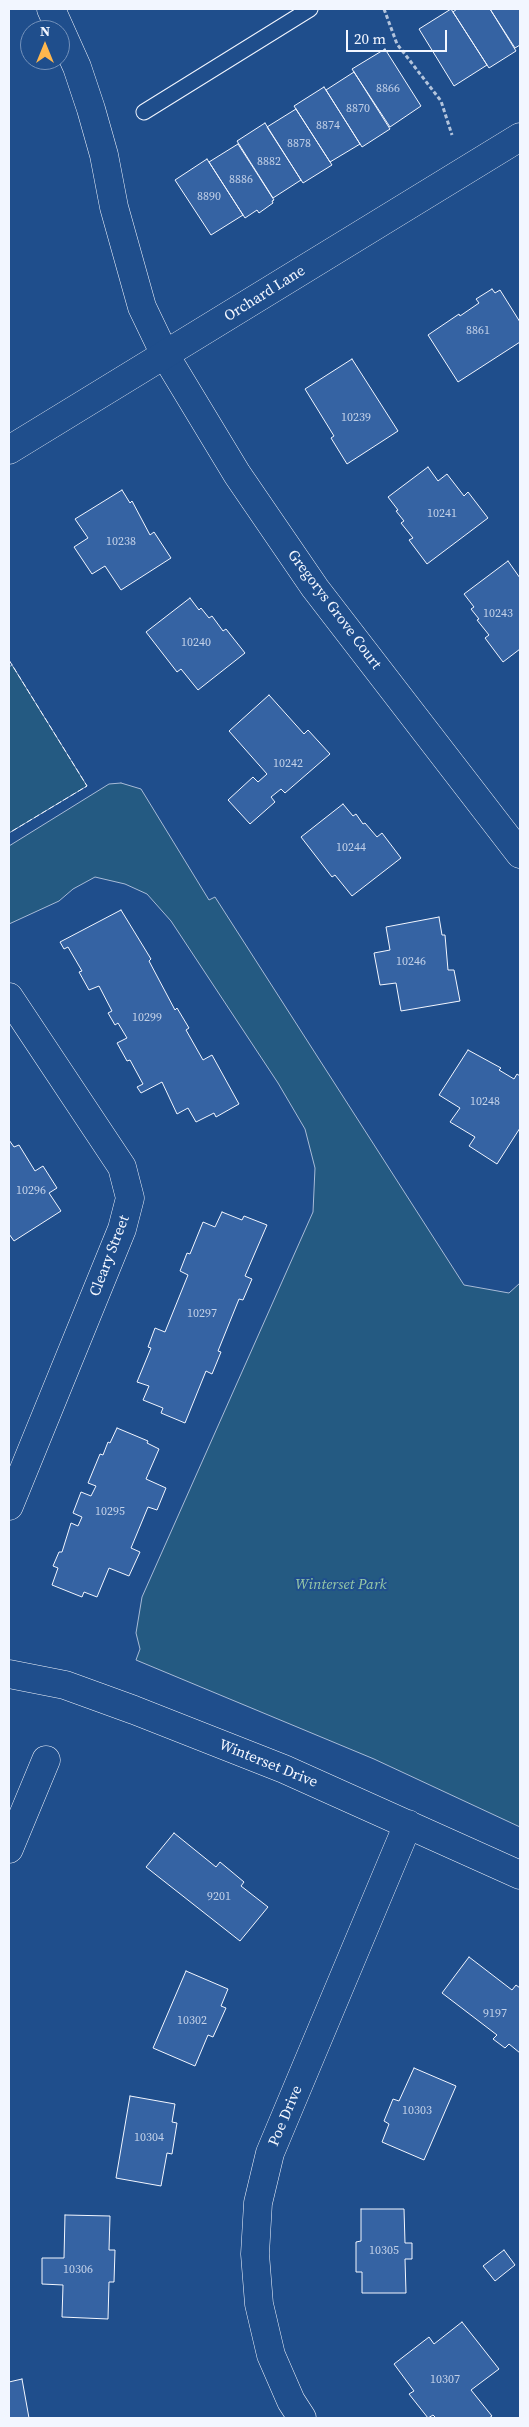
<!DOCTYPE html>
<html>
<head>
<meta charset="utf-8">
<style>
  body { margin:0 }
  #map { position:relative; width:529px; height:2427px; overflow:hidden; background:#1f4e8c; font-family:"Source Serif 4",serif }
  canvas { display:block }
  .frame { position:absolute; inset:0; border:10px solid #f2f6ff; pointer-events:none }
  .north { position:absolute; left:20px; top:20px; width:50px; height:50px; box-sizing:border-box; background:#1f4e8c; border:1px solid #7391ba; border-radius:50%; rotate:0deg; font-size:14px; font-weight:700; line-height:20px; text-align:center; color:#f2f6ff }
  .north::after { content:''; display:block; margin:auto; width:18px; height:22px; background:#ffb74d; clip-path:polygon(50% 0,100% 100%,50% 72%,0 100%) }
  .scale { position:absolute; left:346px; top:30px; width:101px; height:22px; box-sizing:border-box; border:2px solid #f2f6ff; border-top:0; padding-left:6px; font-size:15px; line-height:18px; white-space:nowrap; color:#f2f6ff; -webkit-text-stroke:4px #1f4e8c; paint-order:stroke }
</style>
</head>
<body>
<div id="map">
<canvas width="529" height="2427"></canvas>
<div class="frame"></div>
<div class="north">N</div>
<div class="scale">20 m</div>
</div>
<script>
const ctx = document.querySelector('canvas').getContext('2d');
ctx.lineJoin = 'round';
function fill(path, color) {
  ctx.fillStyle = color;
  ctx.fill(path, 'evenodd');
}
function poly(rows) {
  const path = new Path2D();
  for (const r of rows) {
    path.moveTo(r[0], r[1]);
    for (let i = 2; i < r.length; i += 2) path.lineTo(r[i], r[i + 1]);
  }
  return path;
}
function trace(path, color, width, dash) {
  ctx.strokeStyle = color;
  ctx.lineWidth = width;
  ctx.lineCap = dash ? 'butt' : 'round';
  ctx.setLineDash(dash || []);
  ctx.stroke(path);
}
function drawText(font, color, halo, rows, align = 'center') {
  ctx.font = font + ' "Source Serif 4",serif';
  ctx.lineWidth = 4;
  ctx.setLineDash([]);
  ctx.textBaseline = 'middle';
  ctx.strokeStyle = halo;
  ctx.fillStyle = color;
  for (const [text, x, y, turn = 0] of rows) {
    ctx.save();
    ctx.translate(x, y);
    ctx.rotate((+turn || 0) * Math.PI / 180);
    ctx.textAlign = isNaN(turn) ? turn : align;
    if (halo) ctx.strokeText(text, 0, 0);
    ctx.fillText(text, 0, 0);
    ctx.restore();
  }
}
const green = poly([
  [12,665,87,786,9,833,9,667,12,665],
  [121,783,141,789,209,900,215,897,464,1285,509,1293,520,1283,520,1827,374,1759,136,1660,140,1649,136,1633,142,1597,313,1212,315,1168,305,1129,278,1083,171,921,147,894,125,884,95,877,73,889,59,901,9,924,9,846,109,784,121,783]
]);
fill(green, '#245a82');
trace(green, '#a8bbd7', 1);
const building = poly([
  [451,9,487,65,454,86,419,29,451,9],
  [457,9,490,9,516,51,489,68,453,12,457,9],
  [490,9,520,9,520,45,515,48,490,9],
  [385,49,421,106,390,127,352,69,385,49],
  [354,72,390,129,362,147,326,90,354,72],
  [324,87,360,144,330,162,294,106,324,87],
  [296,109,332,165,303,183,267,127,296,109],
  [265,123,301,180,273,198,237,141,265,123],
  [238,144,274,200,272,201,273,203,259,213,257,210,245,218,209,162,238,144],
  [207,159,243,215,211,235,175,180,207,159],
  [492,289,495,293,500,290,520,322,520,342,458,382,428,335,459,314,460,316,479,303,476,299,492,289],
  [352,359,398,431,347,464,331,438,334,436,305,389,352,359],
  [428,467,438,481,447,474,464,496,468,492,488,518,427,564,409,540,413,538,401,523,404,521,396,511,398,510,388,497,428,467],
  [122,490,130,503,132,501,150,535,154,532,171,558,121,590,105,566,92,574,74,547,88,538,75,519,122,490],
  [508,561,520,578,520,649,503,662,485,638,489,635,477,620,479,619,471,609,474,607,464,594,508,561],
  [190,598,199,610,201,608,209,618,212,616,223,631,226,629,245,653,198,690,181,669,177,672,146,632,190,598],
  [269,695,304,734,308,730,330,754,285,793,281,789,271,797,275,802,250,824,228,800,253,777,258,782,267,774,229,731,269,695],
  [343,804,353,816,356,814,363,824,365,823,377,837,382,833,401,858,352,896,335,875,332,877,301,837,343,804],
  [121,910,151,959,149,961,175,1010,177,1008,189,1028,186,1030,203,1060,212,1055,239,1104,216,1117,214,1113,196,1122,188,1108,177,1114,162,1082,141,1093,137,1087,143,1084,130,1060,127,1061,117,1043,127,1038,118,1023,115,1025,108,1013,112,1011,99,986,89,990,79,972,82,971,68,947,64,949,60,942,121,910],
  [439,917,442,935,445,935,448,970,454,970,460,1001,401,1011,396,983,380,985,374,953,390,950,386,927,439,917],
  [468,1050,501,1068,499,1070,514,1079,517,1074,520,1076,520,1128,497,1164,469,1146,475,1137,450,1122,460,1108,439,1095,468,1050],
  [9,1140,14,1147,19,1145,35,1171,43,1166,57,1188,49,1193,61,1211,14,1241,9,1234,9,1140],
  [222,1212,242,1220,244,1216,267,1225,245,1276,252,1279,243,1300,239,1299,218,1351,221,1352,212,1374,206,1371,185,1423,161,1413,163,1408,143,1400,149,1386,137,1382,151,1348,148,1347,155,1328,165,1332,188,1275,180,1271,187,1253,190,1254,203,1222,215,1227,222,1212],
  [117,1428,148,1441,147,1443,159,1449,146,1479,166,1488,157,1510,148,1507,131,1548,140,1552,129,1576,109,1568,97,1597,84,1592,82,1597,52,1585,58,1568,53,1566,59,1552,62,1552,71,1523,78,1526,82,1517,73,1513,81,1492,91,1496,96,1486,88,1483,100,1454,103,1455,108,1442,110,1443,117,1428],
  [174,1833,216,1867,220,1862,244,1882,241,1886,268,1907,240,1941,146,1867,174,1833],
  [469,1957,512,1990,516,1985,520,1988,520,2053,509,2044,505,2048,493,2039,497,2035,442,1993,469,1957],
  [186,1971,228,1989,221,2006,226,2008,213,2037,208,2035,195,2066,153,2048,186,1971],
  [414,2068,456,2086,424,2160,382,2142,389,2124,384,2121,393,2099,399,2101,414,2068],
  [130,2096,175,2104,172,2122,177,2123,172,2154,167,2153,161,2186,116,2178,130,2096],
  [361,2209,404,2209,405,2243,412,2243,412,2259,405,2259,406,2293,362,2293,362,2272,356,2272,356,2242,361,2241,361,2209],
  [65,2215,110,2216,109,2250,115,2250,114,2282,109,2282,108,2319,62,2317,63,2285,42,2284,42,2258,64,2258,65,2215],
  [504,2250,515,2265,495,2281,483,2266,504,2250],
  [462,2322,499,2369,471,2390,492,2416,489,2418,436,2418,433,2415,428,2418,409,2394,414,2391,394,2364,429,2337,434,2344,462,2322],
  [22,2379,29,2418,9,2418,9,2382,22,2379]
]);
fill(building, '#3563a3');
trace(building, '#f2f6ff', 1);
const lane = poly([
  [144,112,310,9]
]);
const street = poly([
  [51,9,77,67,91,109,104,155,114,207,142,307,165,355,237,474,315,588,520,854],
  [9,997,122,1167,130,1198,122,1229,9,1506],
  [9,1674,65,1685,134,1710,284,1769,520,1875],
  [9,1849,46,1760],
  [302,2418,291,2401,271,2355,259,2304,255,2254,258,2203,270,2153,408,1824]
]);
const secondary = poly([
  [9,450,520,137]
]);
trace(lane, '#f2f6ff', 17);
trace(street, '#f2f6ff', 29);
trace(secondary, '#f2f6ff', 29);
trace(poly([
  [384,9,397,44,441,101,452,135]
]), '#b3c4dc', 3, [4, 2.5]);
trace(lane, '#1f4e8c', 15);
trace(street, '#1f4e8c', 28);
trace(secondary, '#1f4e8c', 28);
trace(poly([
  [9,660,87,786,9,833]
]), '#f2f6ff', 1, [6, 2.5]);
drawText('12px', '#c3d1e8', null, [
  ["8866",388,89],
  ["8870",358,109],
  ["8874",328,126],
  ["8878",299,144],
  ["8882",269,162],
  ["8886",241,180],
  ["8890",209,197],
  ["8861",478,331],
  ["10239",356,418],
  ["10241",442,514],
  ["10238",121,542],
  ["10243",498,614],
  ["10240",196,643],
  ["10242",288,764],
  ["10244",351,848],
  ["10246",411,962],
  ["10299",147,1018],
  ["10248",485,1102],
  ["10296",31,1191],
  ["10297",202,1314],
  ["10295",110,1512],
  ["9201",219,1897],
  ["9197",495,2014],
  ["10302",192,2021],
  ["10303",417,2111],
  ["10304",149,2138],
  ["10305",384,2251],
  ["10306",78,2270],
  ["10307",445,2380]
]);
drawText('15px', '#f2f6ff', '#1f4e8c', [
  ["Orchard Lane",265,294,-32],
  ["Gregorys Grove Court",334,610,53],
  ["Cleary Street",110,1256,-69],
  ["Winterset Drive",268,1764,22],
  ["Poe Drive",286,2116,-67]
]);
drawText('italic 15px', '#97c8a6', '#1f4e8c', [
  ["Winterset Park",341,1585]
]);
</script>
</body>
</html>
